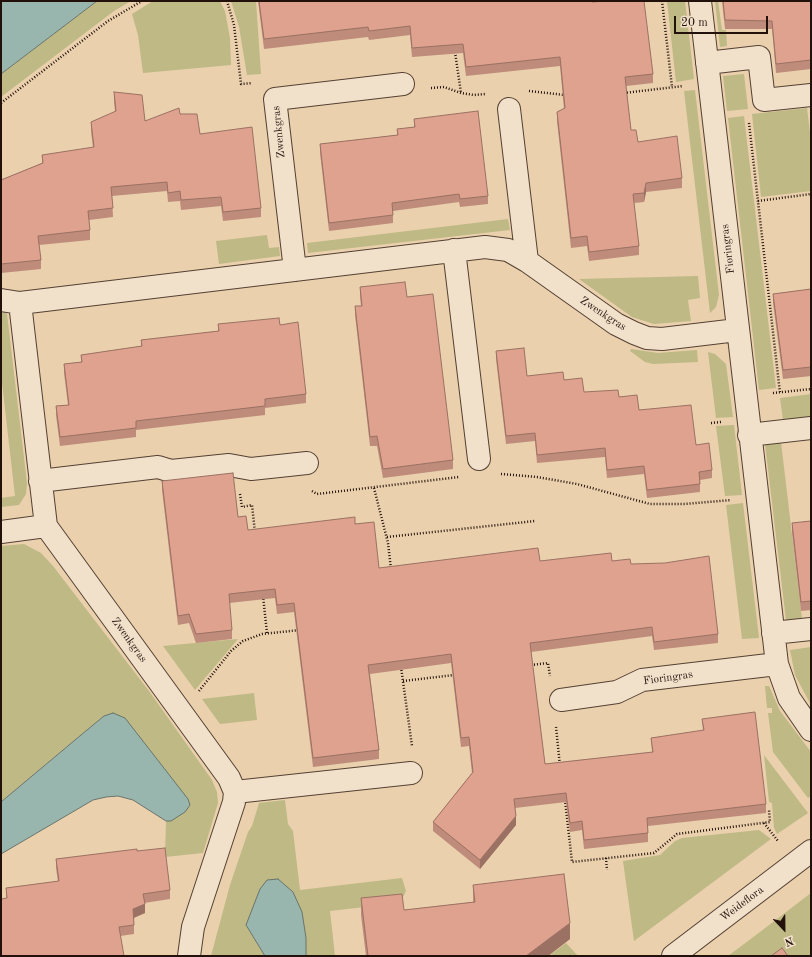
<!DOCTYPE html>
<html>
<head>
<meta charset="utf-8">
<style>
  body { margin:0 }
  #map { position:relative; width:812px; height:957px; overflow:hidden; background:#ead0ad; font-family:"Old Standard TT",serif }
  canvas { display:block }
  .frame { position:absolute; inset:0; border:2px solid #22110a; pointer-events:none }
  .north { position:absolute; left:764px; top:909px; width:40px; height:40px; -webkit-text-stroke:3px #f1e0ca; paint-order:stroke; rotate:158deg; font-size:11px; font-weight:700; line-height:16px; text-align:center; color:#22110a }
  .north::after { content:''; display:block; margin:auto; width:14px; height:18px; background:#22110a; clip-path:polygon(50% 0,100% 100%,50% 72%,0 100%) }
  .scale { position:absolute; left:674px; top:16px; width:94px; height:18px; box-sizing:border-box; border:2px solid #22110a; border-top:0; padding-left:5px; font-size:12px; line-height:14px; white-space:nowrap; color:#22110a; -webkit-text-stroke:3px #f1e0ca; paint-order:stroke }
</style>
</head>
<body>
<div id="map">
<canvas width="812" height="957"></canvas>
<div class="frame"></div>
<div class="north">N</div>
<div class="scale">20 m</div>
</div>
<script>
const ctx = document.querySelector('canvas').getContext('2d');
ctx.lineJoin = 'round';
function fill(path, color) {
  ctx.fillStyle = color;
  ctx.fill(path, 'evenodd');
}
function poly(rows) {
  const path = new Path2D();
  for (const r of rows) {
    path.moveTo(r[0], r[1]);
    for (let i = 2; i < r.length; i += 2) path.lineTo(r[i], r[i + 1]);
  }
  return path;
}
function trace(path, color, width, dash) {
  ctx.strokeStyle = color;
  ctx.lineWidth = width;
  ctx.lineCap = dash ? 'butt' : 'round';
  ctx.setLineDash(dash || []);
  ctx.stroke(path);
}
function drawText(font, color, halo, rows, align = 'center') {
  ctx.font = font + ' "Old Standard TT",serif';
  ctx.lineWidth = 3;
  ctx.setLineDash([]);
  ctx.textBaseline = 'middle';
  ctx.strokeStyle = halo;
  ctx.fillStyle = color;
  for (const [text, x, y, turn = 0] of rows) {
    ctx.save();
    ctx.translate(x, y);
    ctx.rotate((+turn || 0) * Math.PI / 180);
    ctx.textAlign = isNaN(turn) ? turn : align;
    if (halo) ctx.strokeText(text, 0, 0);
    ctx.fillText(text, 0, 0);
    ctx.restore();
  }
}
fill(poly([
  [97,1,131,1,114,11,1,97,1,74],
  [153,1,220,1,225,11,230,38,231,65,143,73,138,35,132,14],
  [231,1,256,1,261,74,247,75,239,27],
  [667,1,685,1,694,79,676,82],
  [715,1,718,1,722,30,726,30,727,46,720,47],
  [744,74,748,109,727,111,723,76],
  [695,90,719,295,716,307,710,313,684,91],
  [807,108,811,141,811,191,761,197,752,114],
  [744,116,776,388,759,390,728,118],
  [508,219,510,230,308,253,307,243],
  [267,235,269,248,279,247,280,256,219,264,216,241],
  [698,276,700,298,688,300,691,321,654,324,632,317,579,279],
  [1,310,7,314,27,483,26,494,19,505,1,507,1,498,15,496,1,374],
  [631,349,658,353,697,350,698,362,653,364,645,362,630,351],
  [708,352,715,354,726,364,733,417,716,418],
  [811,394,811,417,783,420,780,398],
  [734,425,742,495,725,496,716,426],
  [781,442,802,619,786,620,765,444],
  [743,503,759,638,742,639,726,505],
  [24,544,41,553,53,566,149,691,212,780,217,792,218,803,203,853,165,857,166,821,174,818,104,716,1,802,1,546],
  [238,639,195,690,163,646],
  [811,647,811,705,795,675,790,650],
  [765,686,769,686,780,711,811,752,811,796,808,798,773,752,768,713,772,713,772,708,767,708],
  [254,693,257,720,220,724,202,699],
  [764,755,808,813,777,834,774,828,772,803,769,802],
  [285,800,288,824,293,831,300,890,402,878,406,891,400,903,330,911,335,956,306,956,306,938,246,925,265,956,211,956,230,885,248,832,252,826,259,803],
  [759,830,771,839,634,941,623,861,660,855,675,841,682,838],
  [811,893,811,956,728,956,756,935],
  [566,943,578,956,549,956]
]), '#beb985');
const water = poly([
  [1,1,97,1,1,74,1,1],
  [113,713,125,718,188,799,190,805,185,812,171,821,166,821,133,800,118,796,106,797,93,800,1,854,1,802,81,735,104,716,113,713],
  [278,879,293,892,302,912,306,938,306,956,265,956,246,925,260,889,267,880,278,879]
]);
fill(water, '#98b6ae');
trace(water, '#69746c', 1);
const minor = poly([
  [700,1,777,664,789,698,811,730],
  [707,63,759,57,764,100,811,95],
  [509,109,527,261],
  [454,250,479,459],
  [295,270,275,99,403,84],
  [1,300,20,303],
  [749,435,811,428],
  [40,481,158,467,171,471,229,465,251,469,307,463],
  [1,532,46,526],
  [773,633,811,629],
  [561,700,617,692,642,680,777,664],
  [235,792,411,773],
  [189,956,193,927,234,802,235,792,229,778,46,526,20,303,485,247,508,250,527,261,616,324,634,333,647,338,662,339,737,330],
  [673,956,811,851]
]);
trace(minor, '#544133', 24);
trace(poly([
  [227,1,234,25,241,84,252,83],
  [662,1,672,87],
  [455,52,461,93],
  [431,88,444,87,461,93,474,95,486,94],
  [529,91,565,95],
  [624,93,683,86],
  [1,103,108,21,142,1],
  [749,123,780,393],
  [758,201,811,194],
  [773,393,811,389],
  [711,423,721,422],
  [501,474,537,477,577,484,650,504,685,504,731,500],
  [374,488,388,543,391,569],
  [312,491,317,494,459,477],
  [240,494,242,507,252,505,255,532],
  [387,537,535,521],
  [263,596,267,633],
  [531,665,548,663,550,676],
  [401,667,412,746],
  [403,681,454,675],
  [199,691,231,651,243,641,262,634,300,630],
  [556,727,560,766],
  [565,800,572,862,654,853,677,834,770,822,769,810],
  [764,823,778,841],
  [606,858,607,870]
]), '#22110a', 2.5, [1, 2]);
trace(minor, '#f1e0ca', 22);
fill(poly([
  [258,1,592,1,592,2,653,74,653,83,626,86,631,130,638,142,682,178,682,188,646,192,644,202,634,203,639,246,639,255,589,261,587,246,571,248,557,121,557,112,564,109,560,66,466,76,463,53,412,57,410,35,369,40,368,37,264,49],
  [722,1,811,1,811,69,776,73,772,29,725,29],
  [114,92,145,121,180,114,200,134,261,208,261,217,223,221,221,206,181,210,180,201,168,202,167,191,112,196,113,217,89,220,90,230,90,240,39,245,41,260,41,269,1,273,1,180,42,163,42,155,93,148,91,131,91,122,115,112,114,101],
  [414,119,488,196,488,204,460,207,459,202,393,211,393,223,329,231,320,153,320,144,397,135,397,129,414,127],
  [360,287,407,297,453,460,453,469,383,478,377,446,370,446,355,315,355,306,361,306,360,296],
  [811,289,811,376,783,379,773,303,773,294],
  [218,324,280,325,306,394,306,403,265,408,265,415,136,430,136,437,60,446,56,415,56,406,68,405,64,373,64,364,81,362,81,355,141,346,141,340,218,331],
  [496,351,527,376,564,380,584,392,619,397,696,445,712,470,712,478,700,480,700,492,647,498,644,474,607,478,605,457,537,463,535,441,506,444,496,359],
  [162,481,238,517,248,530,355,524,379,568,540,561,612,561,631,564,718,634,718,643,654,650,652,636,531,652,545,764,652,752,651,738,703,731,702,719,766,804,766,813,648,826,648,842,584,849,582,830,570,832,566,802,515,808,516,825,480,869,433,831,433,822,472,773,469,746,461,747,451,663,370,674,379,750,379,759,313,767,294,612,277,614,275,598,229,603,232,630,232,639,196,643,189,623,178,625,162,490],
  [811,521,811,610,801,611,792,533,792,523],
  [137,851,170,890,170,899,144,903,145,913,134,918,134,934,120,936,6,898,6,888,58,882,56,868,56,859],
  [473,885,570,939,548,956,366,956,361,915,361,898,404,910,473,902]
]), '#bf8b7a');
fill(poly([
  [646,183,646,192,644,202,644,193],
  [516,816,516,825,480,869,480,860],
  [145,904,145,913,133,918,133,909],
  [570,923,570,939,548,956,526,956]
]), '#9b7163');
const building = poly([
  [259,1,592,1,592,2,607,1,644,1,653,74,625,77,631,130,636,130,638,142,677,136,682,178,646,183,644,193,633,194,639,246,589,252,587,236,571,238,557,112,565,108,560,57,466,67,463,44,412,48,410,26,369,31,368,27,264,39,259,1],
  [723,1,811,1,811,60,776,64,772,21,725,20,723,1],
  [114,92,142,95,145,121,179,108,180,114,197,114,200,134,252,127,261,208,223,212,221,197,181,200,180,191,168,193,167,182,111,187,113,208,88,211,90,230,38,236,41,260,1,264,1,180,43,163,42,155,94,147,91,122,116,111,114,92],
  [478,111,488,196,460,199,459,194,392,203,393,215,329,223,320,144,398,135,397,129,415,127,414,119,478,111],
  [405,282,407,297,433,294,453,460,383,469,377,436,370,437,355,306,362,306,360,287,405,282],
  [811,289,811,367,783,370,773,294,811,289],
  [279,318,280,325,298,322,306,394,265,399,265,406,136,421,136,428,60,437,56,406,69,405,64,364,82,362,81,355,142,346,141,340,219,331,218,324,279,318],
  [524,348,527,376,563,372,564,380,582,378,584,392,618,390,619,397,637,395,639,410,691,405,696,445,709,443,712,470,699,472,700,484,647,490,644,466,607,470,605,448,537,455,535,433,506,436,496,351,524,348],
  [233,473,238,517,246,516,248,530,355,517,355,524,374,522,379,568,538,548,540,561,611,553,612,561,630,559,631,564,665,563,709,556,718,634,654,642,652,627,530,643,545,764,653,752,651,738,704,730,702,719,755,712,766,804,647,818,648,833,584,840,582,821,570,823,566,793,514,799,516,816,480,860,433,822,473,772,469,737,461,738,451,654,368,665,379,750,313,758,294,603,277,605,275,589,229,594,232,630,196,634,189,614,178,616,162,481,233,473],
  [811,521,811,601,801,602,792,523,811,521],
  [165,848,170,890,143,894,145,904,133,909,134,925,119,927,124,956,1,956,1,899,7,898,6,888,59,881,56,859,137,849,137,851,165,848],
  [564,874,570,923,526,956,368,956,361,898,402,894,404,910,475,902,473,885,564,874],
  [782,948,788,956,771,956,782,948]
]);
fill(building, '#dea28e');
trace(building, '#9b7163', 1);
drawText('11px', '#22110a', '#f1e0ca', [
  ["Zwenkgras",279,132,-96],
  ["Fioringras",728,249,-97],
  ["Zwenkgras",603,314,33],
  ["Zwenkgras",129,640,54],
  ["Fioringras",668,678,-8],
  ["Weideflora",742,904,-37]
]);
</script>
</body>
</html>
